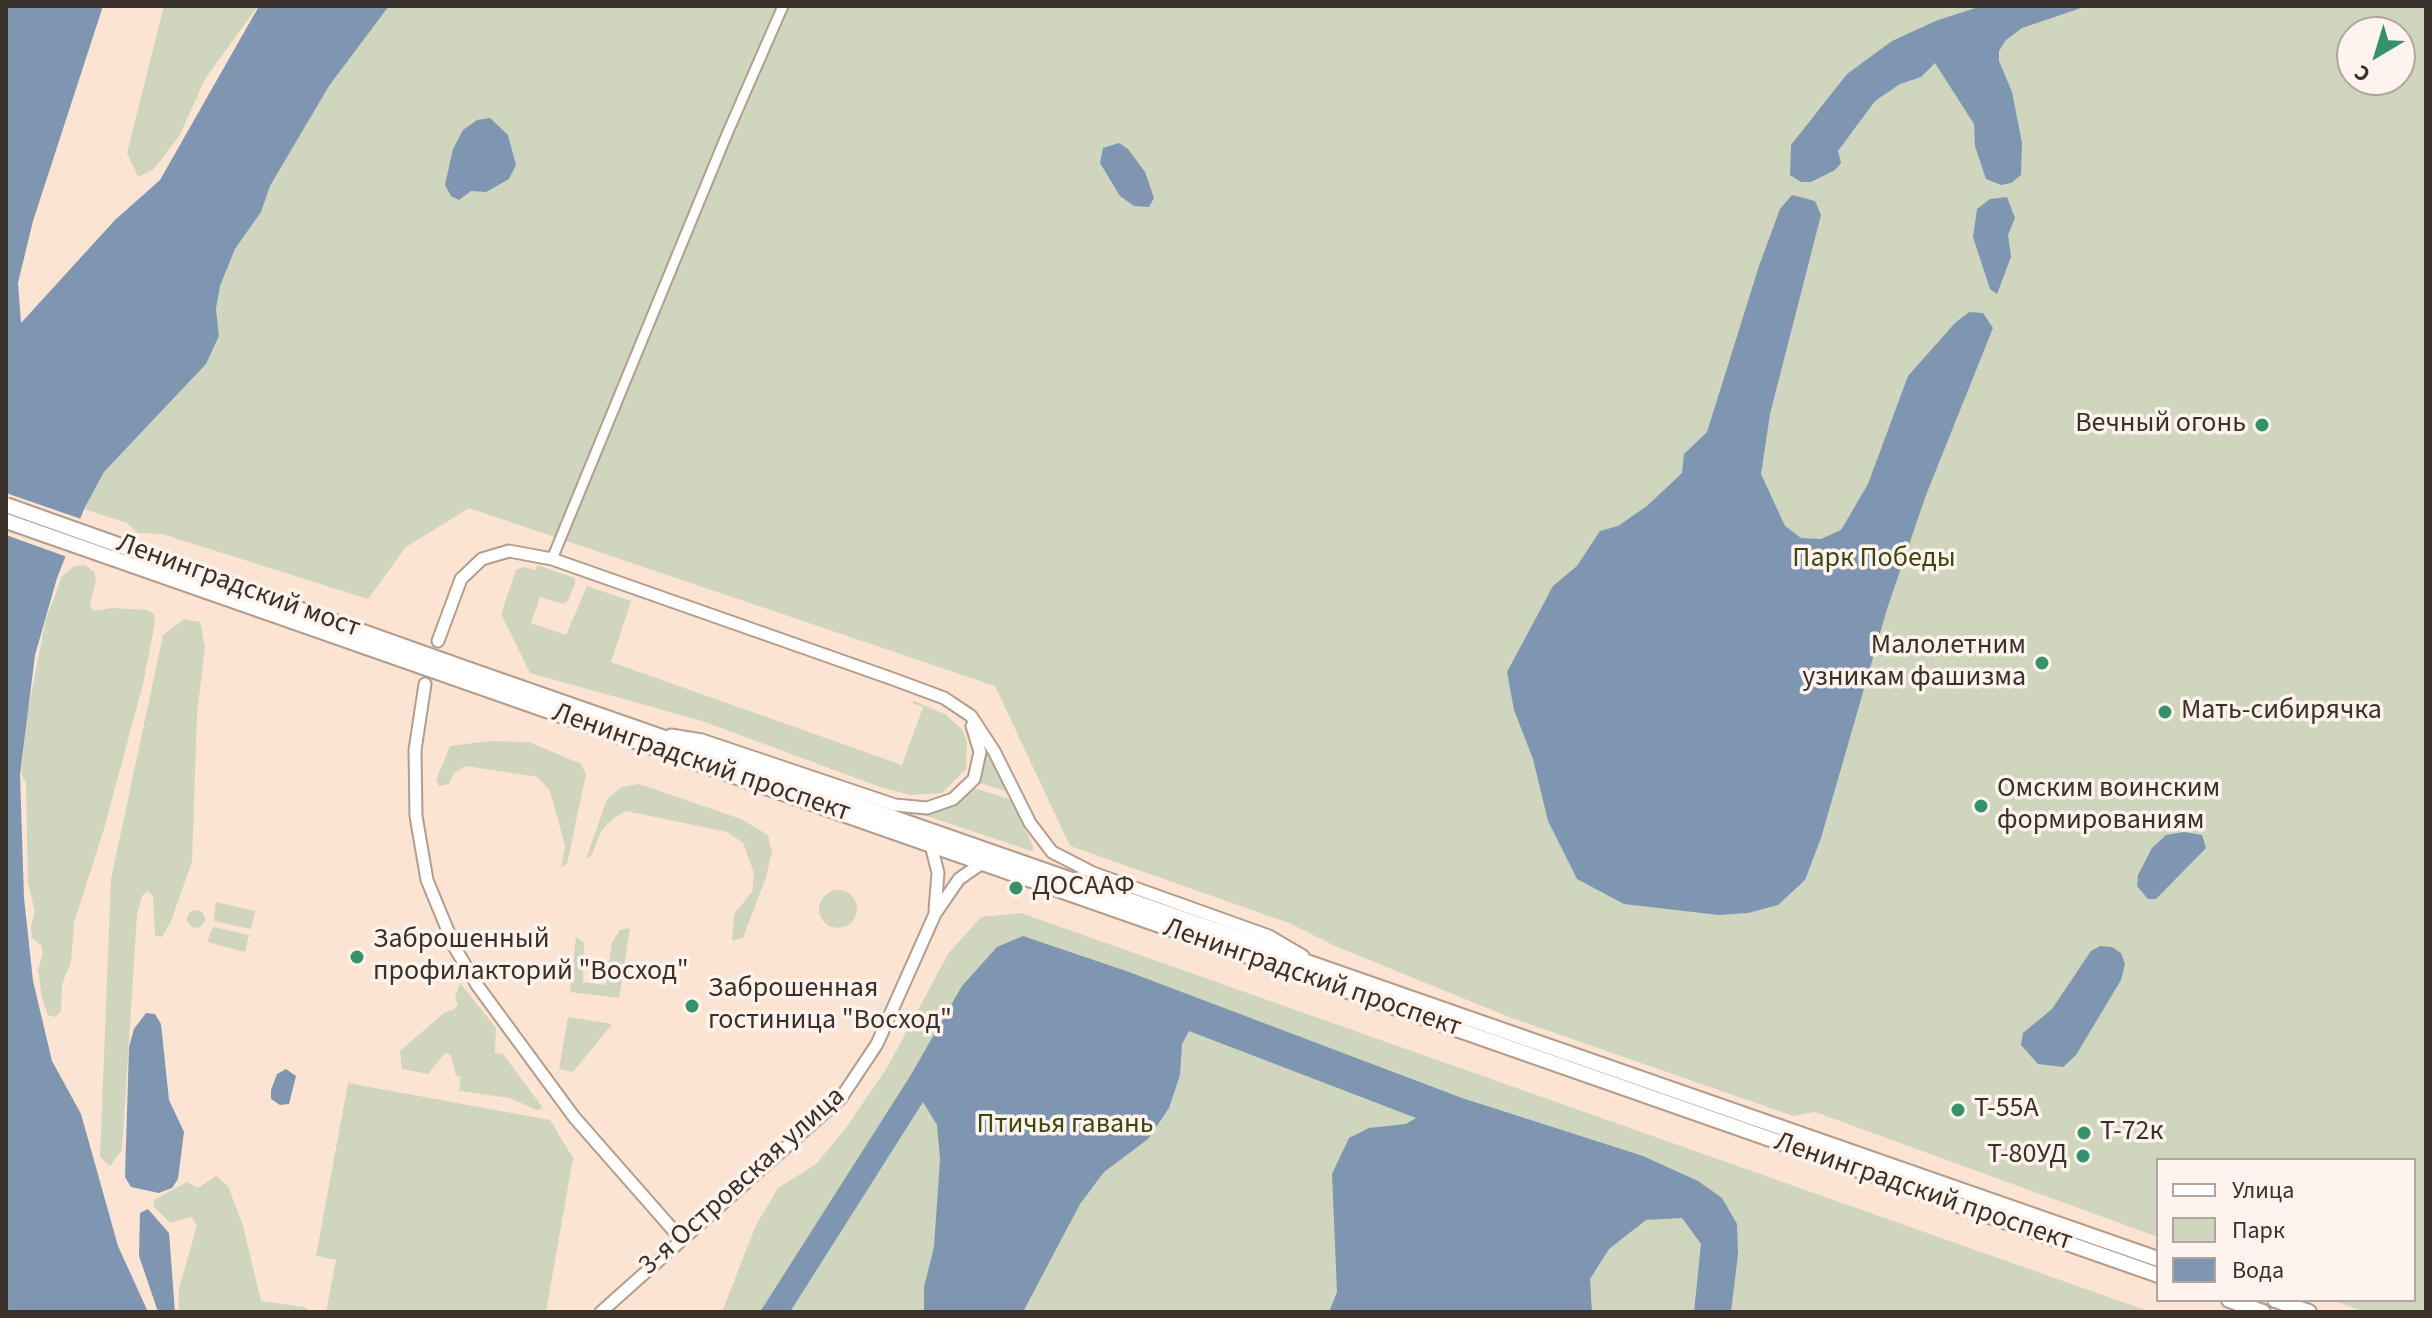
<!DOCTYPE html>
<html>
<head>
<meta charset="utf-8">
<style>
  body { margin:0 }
  #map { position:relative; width:2432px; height:1318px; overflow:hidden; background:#fce4d2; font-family:"Source Sans 3",sans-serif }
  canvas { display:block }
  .frame { position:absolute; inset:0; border:8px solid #3a322a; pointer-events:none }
  .legend { position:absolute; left:2156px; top:1158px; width:260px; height:144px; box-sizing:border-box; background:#fef4ed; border:2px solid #b0a69f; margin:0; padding:10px 14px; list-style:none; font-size:24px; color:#3a322a }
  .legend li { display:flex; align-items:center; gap:16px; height:40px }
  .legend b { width:40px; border:2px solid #b0a69f }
  .north { position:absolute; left:2336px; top:16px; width:80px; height:80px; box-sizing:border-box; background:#fef4ed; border:2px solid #b0a69f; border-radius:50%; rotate:218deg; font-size:22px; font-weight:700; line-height:32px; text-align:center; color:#3a322a }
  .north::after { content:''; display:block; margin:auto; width:28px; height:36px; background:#33936d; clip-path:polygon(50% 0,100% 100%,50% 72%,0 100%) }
</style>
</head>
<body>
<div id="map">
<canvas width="2432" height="1318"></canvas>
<div class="frame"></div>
<ul class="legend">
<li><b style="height:10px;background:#fff"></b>Улица</li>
<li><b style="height:22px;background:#cfd6bd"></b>Парк</li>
<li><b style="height:22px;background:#7e96b1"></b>Вода</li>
</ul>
<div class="north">С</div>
</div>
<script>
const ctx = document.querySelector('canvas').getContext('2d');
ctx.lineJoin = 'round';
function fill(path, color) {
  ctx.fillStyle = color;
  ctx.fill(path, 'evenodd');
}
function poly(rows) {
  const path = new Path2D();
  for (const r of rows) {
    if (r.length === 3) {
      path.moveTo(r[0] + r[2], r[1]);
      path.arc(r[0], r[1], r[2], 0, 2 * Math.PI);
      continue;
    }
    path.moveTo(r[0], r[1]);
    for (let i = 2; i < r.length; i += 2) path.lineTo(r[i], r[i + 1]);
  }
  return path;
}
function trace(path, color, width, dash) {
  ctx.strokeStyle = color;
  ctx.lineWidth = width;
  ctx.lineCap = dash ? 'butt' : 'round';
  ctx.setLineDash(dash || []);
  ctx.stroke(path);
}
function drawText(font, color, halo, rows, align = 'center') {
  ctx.font = font + ' "Source Sans 3",sans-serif';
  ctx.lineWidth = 7;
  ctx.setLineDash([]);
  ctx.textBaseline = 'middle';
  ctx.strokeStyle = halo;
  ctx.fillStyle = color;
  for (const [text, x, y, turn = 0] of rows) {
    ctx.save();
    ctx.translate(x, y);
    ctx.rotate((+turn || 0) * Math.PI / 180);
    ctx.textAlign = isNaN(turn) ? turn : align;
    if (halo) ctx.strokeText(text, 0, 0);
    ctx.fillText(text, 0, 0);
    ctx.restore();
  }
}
fill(poly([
  [164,6,258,6,205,79,180,135,153,170,138,177,127,153],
  [389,6,2426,6,2426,1312,2365,1312,2332,1300,2414,1300,2414,1160,2158,1160,2158,1237,1815,1112,1793,1116,1509,1017,1335,946,1289,923,1070,846,995,686,469,508,406,547,368,599,162,534,138,533,127,523,84,509,104,472,206,364,219,336,216,309,220,286,235,249,261,212,270,186,329,86],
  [2352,32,2400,32,2400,80,2352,80],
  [85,565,94,572,96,580,90,605,93,611,112,608,147,610,154,614,155,623,143,684,104,829,74,923,71,962,62,984,61,1011,55,1017,48,1015,42,998,38,970,43,952,41,945,32,938,31,925,35,912,28,883,26,783,21,774,28,710,46,619,62,576,75,566],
  [537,565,575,578,575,583,568,601,563,604,540,597,531,623,566,635,587,586,631,601,611,662,902,765,923,707,912,703,914,701,945,714,962,729,967,742,966,769,942,793,911,795,883,788,702,721,530,673,501,614,516,570,524,567,536,570],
  [184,619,200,622,205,646,197,714,192,862,171,921,162,937,155,936,153,896,147,891,142,896,137,915,122,1150,110,1166,100,1157,111,879,163,635],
  [490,741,529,742,581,764,586,774,567,864,561,867,565,846,550,791,538,777,466,766,454,773,449,784,439,786,436,780,450,746],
  [984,746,1008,792,977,782,983,770],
  [639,784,741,819,768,835,772,852,766,877,743,938,732,941,734,914,752,892,754,873,743,843,727,832,626,811,612,819,601,831,592,855,586,859,607,799,622,787],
  [974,788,1012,800,1034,849,1031,851,915,812,952,806],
  [838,909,19],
  [216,902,255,911,251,929,214,921],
  [196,919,9],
  [1021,913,2151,1312,722,1312,756,1225,778,1188,816,1164,845,1129,887,1068,948,954,981,917],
  [213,927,249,935,245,952,207,942],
  [630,928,619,998,570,992,576,937,584,942,583,982,606,985,612,942,620,930],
  [460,983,496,1028,495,1053,503,1054,543,1108,537,1110,510,1098,459,1091,461,1077,456,1076,451,1055,445,1053,428,1074,402,1069,400,1051,445,1012,453,1010,458,1004,455,998],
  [568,1017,612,1024,573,1072,559,1069],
  [348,1083,550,1120,573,1158,546,1312,326,1312,336,1260,316,1256],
  [216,1176,228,1186,243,1226,261,1301,304,1307,312,1312,178,1312,179,1289,197,1225,191,1217,170,1223,154,1207,154,1200,187,1182,198,1188]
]), '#cfd6bd');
fill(poly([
  [6,6,103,6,33,221,18,283,21,323,115,220,160,180,259,6,389,6,329,86,270,186,261,212,235,249,220,286,216,309,219,336,206,364,104,472,84,509,57,578,35,655,20,775,24,898,33,981,52,1061,81,1114,118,1246,148,1312,10,1312,6,1307],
  [1982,6,2087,6,2022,28,2006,40,1999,51,1999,61,2012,92,2022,143,2021,175,2011,183,2001,185,1986,179,1975,146,1974,124,1935,63,1921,77,1900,84,1875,101,1838,151,1841,163,1835,170,1811,182,1801,182,1790,175,1791,145,1847,74,1892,41,1938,20],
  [490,118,508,135,516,165,509,179,486,192,471,191,459,200,451,196,445,185,453,149,463,130,477,120],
  [1119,143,1128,149,1145,172,1154,198,1149,207,1134,206,1120,196,1100,163,1103,148],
  [1792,195,1815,201,1821,215,1770,414,1761,474,1785,526,1801,538,1821,539,1841,530,1868,484,1908,376,1955,323,1969,312,1983,313,1993,328,1926,495,1887,609,1821,838,1805,880,1778,905,1748,913,1719,915,1624,904,1577,879,1548,821,1533,759,1514,710,1507,672,1553,586,1577,566,1600,531,1618,526,1647,506,1682,473,1684,454,1707,432,1759,266,1780,209],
  [2007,197,2015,218,2008,235,2011,257,1997,294,1990,289,1973,237,1977,209,1990,199],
  [2184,832,2202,835,2206,848,2156,899,2148,899,2137,886,2138,875,2152,848,2166,835],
  [1023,936,1129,972,1462,1098,1643,1156,1698,1181,1722,1198,1737,1224,1738,1254,1731,1312,1694,1312,1701,1244,1682,1218,1646,1220,1609,1249,1590,1279,1592,1312,1329,1312,1337,1292,1332,1174,1349,1138,1369,1128,1406,1124,1416,1118,1189,1031,1182,1044,1180,1075,1169,1108,1148,1139,1104,1172,1080,1204,1023,1312,924,1312,924,1287,934,1247,940,1159,937,1125,923,1102,790,1312,760,1312,909,1078,962,986,997,947],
  [2100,946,2112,947,2121,953,2125,964,2121,980,2076,1055,2063,1067,2038,1064,2021,1045,2023,1033,2052,1009,2091,951],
  [146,1013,155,1014,161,1024,169,1100,184,1132,178,1179,172,1188,159,1193,131,1187,125,1177,129,1047,134,1029],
  [286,1069,296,1076,289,1104,280,1105,271,1099,271,1090,277,1074],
  [148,1209,169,1233,175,1312,158,1312,139,1256,140,1213]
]), '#7e96b1');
fill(poly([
  [6,493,84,520,70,558,6,535]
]), '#fce4d2');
const minor = poly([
  [552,559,727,134,783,6]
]);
const tertiary = poly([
  [438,641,461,579,482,559,509,551,552,559,893,679,944,698,971,716,994,751,1030,823,1052,852,1093,873,1269,936,1303,956],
  [425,684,415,750,416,816,427,880,455,948,477,985,574,1117,681,1239],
  [671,735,702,740,895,805,927,808,953,799,974,779,980,752,972,726],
  [931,845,938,873,935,910],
  [601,1312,841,1098,877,1044,935,914,959,879,982,863]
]);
const primary = poly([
  [470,670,2158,1259],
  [466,682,2158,1275],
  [2229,1300,2263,1312],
  [2275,1300,2309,1312]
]);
trace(minor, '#b39d8c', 13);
trace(tertiary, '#b39d8c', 15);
trace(primary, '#b39d8c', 18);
trace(minor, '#fff', 9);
trace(tertiary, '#fff', 11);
trace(primary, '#fff', 14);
const primaryBridge = poly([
  [6,505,470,670],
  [6,521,466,682]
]);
trace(primaryBridge, '#b39d8c', 18, []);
trace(primaryBridge, '#fff', 14);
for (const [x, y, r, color] of [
  [2262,425,8,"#33936d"],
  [2042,663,8,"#33936d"],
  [2165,712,8,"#33936d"],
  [1981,806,8,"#33936d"],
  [1016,888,8,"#33936d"],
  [357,957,8,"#33936d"],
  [692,1006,8,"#33936d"],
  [1958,1110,8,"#33936d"],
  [2084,1133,8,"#33936d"],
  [2083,1156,8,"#33936d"]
]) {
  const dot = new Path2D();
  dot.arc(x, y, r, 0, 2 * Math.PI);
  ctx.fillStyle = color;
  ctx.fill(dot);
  trace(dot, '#fef4ed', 3);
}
drawText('28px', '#3a322a', '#fef4ed', [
  ["Вечный огонь",2246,425,"right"],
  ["Малолетним",2026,647,"right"],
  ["узникам фашизма",2026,679,"right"],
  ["Мать-сибирячка",2181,712],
  ["Омским воинским",1997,790],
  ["формированиям",1997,822],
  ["ДОСААФ",1032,888],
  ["Заброшенный",373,941],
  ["профилакторий \"Восход\"",373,973],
  ["Заброшенная",708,990],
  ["гостиница \"Восход\"",708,1022],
  ["Т-55А",1974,1110],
  ["Т-72к",2100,1133],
  ["Т-80УД",2067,1156,"right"]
], 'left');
drawText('28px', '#3d4810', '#fef4ed', [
  ["Парк Победы",1874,560],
  ["Птичья гавань",1065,1126]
]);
drawText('28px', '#3a322a', '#fef4ed', [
  ["Ленинградский мост",238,587,20],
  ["Ленинградский проспект",701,764,19],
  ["Ленинградский проспект",1312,979,19],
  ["3-я Островская улица",743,1182,-42],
  ["Ленинградский проспект",1923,1193,19]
]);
</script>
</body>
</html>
